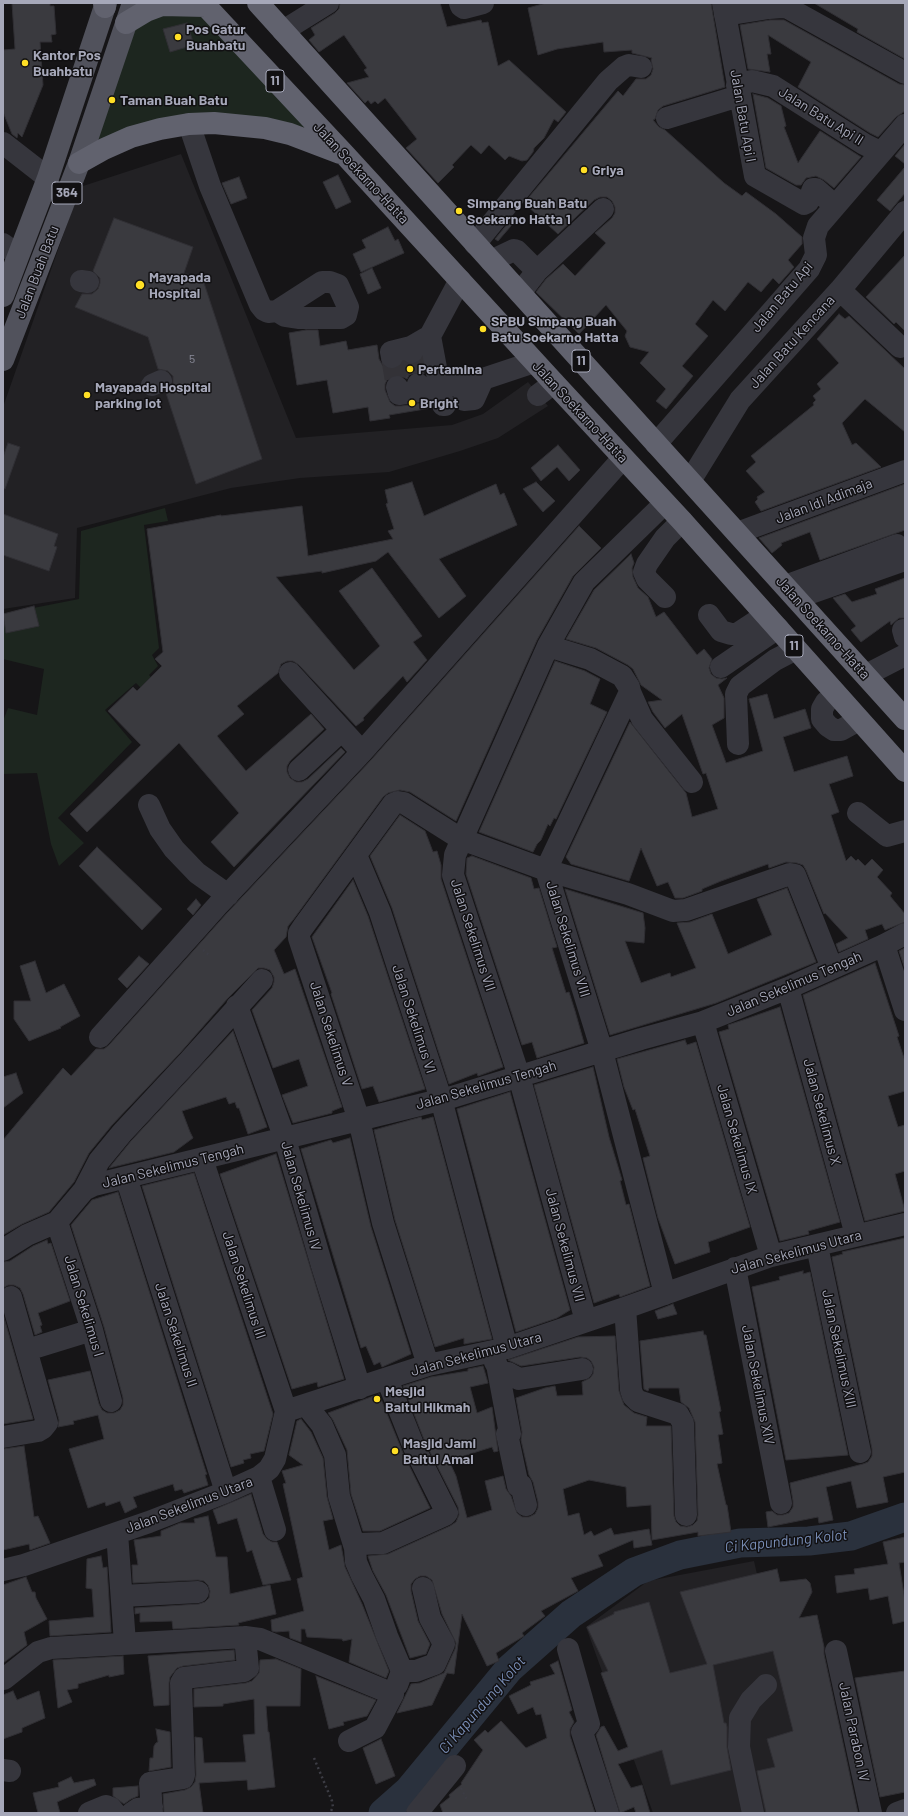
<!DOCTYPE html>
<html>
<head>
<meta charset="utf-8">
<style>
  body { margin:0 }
  #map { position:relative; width:908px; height:1816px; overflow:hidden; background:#161517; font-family:Barlow,sans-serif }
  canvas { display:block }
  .frame { position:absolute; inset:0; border:4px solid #a6a8b9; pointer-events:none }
</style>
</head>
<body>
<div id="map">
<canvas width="908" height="1816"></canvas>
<div class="frame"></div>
</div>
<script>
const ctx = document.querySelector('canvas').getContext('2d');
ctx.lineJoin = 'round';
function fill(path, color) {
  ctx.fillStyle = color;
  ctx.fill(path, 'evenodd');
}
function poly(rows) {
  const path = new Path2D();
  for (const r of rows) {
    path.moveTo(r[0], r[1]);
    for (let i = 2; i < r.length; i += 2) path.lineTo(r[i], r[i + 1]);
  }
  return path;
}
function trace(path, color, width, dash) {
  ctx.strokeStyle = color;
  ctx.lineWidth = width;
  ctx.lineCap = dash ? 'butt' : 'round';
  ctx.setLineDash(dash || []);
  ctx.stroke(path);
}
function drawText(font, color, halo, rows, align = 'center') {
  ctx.font = font + ' Barlow,sans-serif';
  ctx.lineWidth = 3;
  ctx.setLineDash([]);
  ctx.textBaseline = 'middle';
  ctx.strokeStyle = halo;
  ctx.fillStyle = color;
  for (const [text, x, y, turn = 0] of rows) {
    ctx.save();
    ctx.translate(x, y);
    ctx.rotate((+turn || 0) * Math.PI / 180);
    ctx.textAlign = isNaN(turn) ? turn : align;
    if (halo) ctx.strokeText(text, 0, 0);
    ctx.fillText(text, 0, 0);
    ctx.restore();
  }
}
fill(poly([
  [181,154,296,438,452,425,483,414,528,382,548,406,498,438,460,451,389,472,300,478,231,488,77,528,75,598,3,609,3,407,80,187],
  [754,1561,811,1813,653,1813,586,1627,648,1581]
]), '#222124');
fill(poly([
  [156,14,212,16,336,149,240,122,78,157,129,23],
  [165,508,168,521,144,525,159,648,152,655,158,666,149,675,161,688,152,699,136,683,105,710,132,742,58,818,84,843,59,866,51,844,37,773,3,774,3,721,8,708,37,715,44,669,3,659,3,614,79,599,81,531]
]), '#1d261f');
trace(poly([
  [383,1813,409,1790,509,1669,571,1614,634,1572,680,1555,740,1543,809,1541,851,1536,905,1517]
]), '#2a313d', 29);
const building = poly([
  [12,3,50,3,50,6,54,6,56,34,51,35,52,42,40,42,43,85,22,137,18,133,17,138,12,134,3,112,3,50,15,49,12,3],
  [340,3,440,3,447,27,481,20,482,23,488,22,498,66,509,60,566,112,558,122,554,119,544,138,534,148,533,152,527,160,522,161,509,156,505,160,489,145,481,154,471,145,452,165,454,167,438,183,406,148,417,139,385,98,378,104,375,101,371,104,368,100,365,103,347,83,369,77,364,70,367,68,344,35,319,52,309,40,315,35,311,28,335,13,339,9,340,3],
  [546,3,711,3,725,87,663,106,658,110,655,119,653,120,659,127,665,130,724,183,742,196,746,192,776,214,802,237,802,244,788,260,794,267,779,284,773,278,761,292,748,282,725,311,713,300,695,324,708,336,682,366,693,376,666,409,656,401,666,389,640,363,649,352,630,347,625,336,627,331,606,305,579,334,536,292,546,279,563,264,575,276,606,243,595,233,612,218,615,213,615,207,612,201,607,197,600,197,594,200,558,234,524,203,618,91,623,96,636,79,646,79,651,75,653,69,651,60,652,58,632,53,632,50,604,52,603,42,557,49,538,55,528,8,546,3],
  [814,3,905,3,905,59,857,32,858,29,814,3],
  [770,20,784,20,899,84,905,85,905,111,896,117,878,137,870,133,798,87,811,62,768,35,771,54,767,54,770,72,748,69,740,25,770,20],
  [187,23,194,45,170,52,163,29,187,23],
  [753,94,768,98,781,106,786,126,784,127,798,163,820,131,861,157,834,188,824,180,816,176,806,178,801,185,796,185,766,168,753,94],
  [905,144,905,164,895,156,905,144],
  [905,167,905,193,890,211,877,200,905,167],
  [338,175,351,202,336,209,323,182,338,175],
  [239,177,247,198,231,204,222,183,239,177],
  [513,217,517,219,498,241,495,239,513,217],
  [114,218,193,247,184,273,203,280,262,459,196,484,166,393,171,388,173,383,173,376,168,371,158,369,148,337,75,307,82,294,92,294,98,289,100,283,100,278,93,271,114,218],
  [388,227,395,241,398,239,404,253,361,272,353,254,366,248,362,240,388,227],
  [905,255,905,331,896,322,894,324,866,297,905,255],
  [372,268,381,288,368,294,360,274,372,268],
  [839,314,845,319,849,316,905,369,905,432,865,399,842,423,852,445,856,443,881,467,761,511,755,502,758,499,757,497,765,492,746,471,756,462,751,456,814,405,813,403,816,400,813,396,821,389,817,384,839,363,817,339,839,314],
  [306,330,318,330,320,346,346,341,348,350,377,345,379,359,383,366,388,369,395,369,404,362,408,364,415,364,422,359,424,374,414,372,409,375,407,379,400,375,393,375,388,378,385,384,385,390,390,402,395,406,401,406,430,402,431,408,389,415,390,418,370,421,368,407,333,413,327,380,297,385,289,333,306,330],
  [8,443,20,447,5,489,3,488,3,457,8,443],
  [558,445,580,470,569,481,557,467,541,481,531,468,558,445],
  [412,482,424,516,496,484,500,495,504,493,517,525,439,559,466,596,439,618,388,552,376,561,322,573,322,571,276,577,354,670,380,646,339,591,372,568,422,636,413,642,427,660,407,682,403,676,363,718,364,720,356,726,299,665,293,661,287,661,281,664,278,673,237,706,244,714,217,736,246,771,311,714,324,729,290,761,287,766,287,772,290,778,296,782,302,782,308,779,341,748,345,752,234,867,211,842,239,813,179,743,87,832,70,814,141,745,108,711,133,687,137,691,162,666,155,659,163,652,147,529,221,515,221,516,302,506,308,556,393,539,388,531,394,529,386,504,388,503,385,490,412,482],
  [536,482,555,501,543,512,523,489,536,482],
  [905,484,905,530,820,560,810,532,781,543,782,545,772,553,759,538,905,484],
  [3,514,58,534,54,546,57,547,49,571,3,555,3,514],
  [579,526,601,548,573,576,537,640,456,821,410,792,400,790,388,793,383,797,293,920,288,926,286,937,274,950,284,974,295,969,342,1107,332,1111,332,1113,293,1123,282,1095,308,1086,299,1059,273,1068,252,1010,272,988,274,982,274,977,270,970,264,968,258,968,228,998,180,1053,112,1125,89,1153,74,1182,49,1212,22,1224,3,1235,3,1140,63,1068,71,1076,96,1049,104,1049,109,1045,227,913,371,760,579,526],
  [631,554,634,563,632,568,633,577,638,588,648,597,656,617,664,612,697,655,704,649,712,659,709,668,711,674,716,678,722,679,727,678,718,685,724,698,724,718,712,725,726,763,763,751,749,699,767,694,774,719,805,709,811,728,783,737,794,772,847,756,853,776,829,784,839,812,831,815,846,861,851,856,856,861,858,859,865,866,872,859,883,870,877,877,892,893,890,896,905,914,905,922,885,930,882,924,865,930,868,939,839,952,836,944,848,938,825,913,824,914,806,870,803,865,797,863,786,862,769,868,768,864,721,881,702,889,702,891,683,898,675,898,668,882,657,886,641,848,629,881,571,864,566,857,630,722,686,793,692,817,718,809,706,773,703,774,682,714,665,728,653,712,648,702,662,700,641,685,633,669,628,665,596,648,566,639,594,590,631,554],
  [905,578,905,618,899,618,891,625,890,621,861,642,851,630,856,626,833,598,845,594,852,602,877,594,875,589,905,578],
  [34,606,39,626,6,633,3,614,34,606],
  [555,661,585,671,600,679,590,704,607,712,556,819,554,818,550,826,548,824,541,840,537,844,533,852,479,832,555,661],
  [400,815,425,831,433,852,437,851,441,865,441,879,503,1067,478,1076,477,1073,449,1084,392,908,370,856,400,815],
  [97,847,162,909,142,930,79,866,97,847],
  [472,856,531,878,534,889,539,888,557,947,552,948,566,993,569,992,575,1011,584,1043,537,1058,532,1042,522,1045,466,874,467,858,472,856],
  [353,880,368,916,425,1089,379,1102,373,1086,362,1089,331,994,332,993,312,937,353,880],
  [787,888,816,962,716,1003,610,1035,565,889,643,913,645,928,644,943,625,941,641,983,670,973,671,977,696,968,677,923,690,922,712,914,728,954,772,935,757,899,787,888],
  [196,899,201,905,193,915,187,909,196,899],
  [905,948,905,969,899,951,905,948],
  [139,956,149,964,127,988,118,979,139,956],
  [35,961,46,993,64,984,80,1016,60,1027,61,1028,29,1041,14,1019,14,1001,31,1001,20,966,35,961],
  [875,963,899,1036,897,1037,905,1061,905,1091,888,1096,898,1127,905,1125,905,1171,895,1174,905,1211,865,1221,803,995,875,963],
  [780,1007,840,1222,808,1231,809,1234,780,1241,719,1032,729,1029,728,1025,743,1020,780,1007],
  [233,1031,267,1127,248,1134,239,1108,237,1108,235,1102,229,1104,226,1097,182,1111,190,1132,193,1138,174,1152,109,1168,131,1141,233,1031],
  [685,1040,687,1045,696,1042,750,1227,708,1242,710,1252,675,1264,658,1218,643,1158,650,1156,635,1109,633,1110,624,1087,617,1059,685,1040],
  [593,1067,609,1137,622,1180,620,1181,626,1205,629,1204,650,1286,620,1297,619,1294,594,1303,534,1085,593,1067],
  [16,1073,23,1093,3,1108,3,1077,16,1073],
  [510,1092,570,1310,557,1318,516,1332,457,1109,510,1092],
  [421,1117,422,1120,433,1117,492,1339,464,1344,464,1338,435,1347,395,1220,374,1130,421,1117],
  [350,1138,371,1227,411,1354,382,1367,380,1362,374,1365,366,1346,361,1348,301,1149,331,1140,333,1143,350,1138],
  [276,1154,344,1379,318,1387,317,1382,292,1389,220,1174,276,1154],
  [194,1173,273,1414,264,1451,250,1454,251,1458,243,1460,244,1463,231,1467,142,1186,194,1173],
  [118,1192,206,1472,207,1474,205,1475,208,1485,184,1493,182,1489,175,1491,173,1484,136,1496,133,1497,137,1507,125,1513,120,1501,106,1506,105,1502,88,1508,69,1449,104,1439,98,1415,73,1421,74,1424,58,1427,59,1420,48,1380,90,1371,99,1404,102,1410,107,1413,114,1413,120,1410,123,1405,123,1398,104,1327,71,1225,92,1200,118,1192],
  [905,1238,905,1472,883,1477,888,1502,857,1508,851,1481,826,1487,833,1520,819,1523,818,1517,768,1527,766,1512,772,1511,777,1515,783,1515,789,1513,793,1507,793,1501,790,1483,863,1464,868,1462,872,1456,872,1449,832,1257,843,1254,842,1252,905,1238],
  [47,1240,48,1244,51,1243,70,1301,38,1313,42,1325,40,1326,42,1332,35,1335,23,1294,20,1288,14,1285,8,1285,3,1288,3,1262,10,1261,33,1246,47,1240],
  [803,1271,803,1274,810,1272,848,1455,786,1460,752,1287,780,1280,779,1277,803,1271],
  [673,1304,677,1314,658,1319,655,1311,673,1304],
  [3,1314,33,1419,3,1424,3,1314],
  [703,1331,704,1335,706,1335,721,1411,719,1412,723,1434,718,1435,722,1463,717,1464,726,1505,727,1505,731,1532,698,1536,698,1532,652,1540,651,1505,627,1507,626,1487,589,1480,563,1489,568,1516,579,1513,584,1535,591,1531,594,1536,611,1528,614,1535,649,1529,652,1545,634,1548,633,1540,598,1555,603,1566,571,1578,578,1591,541,1611,545,1616,522,1633,524,1636,496,1653,499,1661,487,1666,462,1614,454,1674,447,1673,432,1705,397,1713,411,1684,420,1683,444,1673,455,1649,456,1643,442,1614,432,1580,426,1576,420,1576,415,1579,411,1584,411,1591,418,1621,430,1644,426,1654,410,1658,386,1595,373,1571,368,1556,388,1554,450,1526,456,1522,459,1515,458,1507,425,1442,403,1386,431,1377,468,1371,468,1369,483,1366,488,1383,470,1387,477,1413,492,1407,498,1451,494,1452,492,1447,457,1458,458,1461,450,1463,456,1476,467,1518,492,1510,485,1481,503,1476,506,1489,511,1496,517,1513,522,1517,529,1517,535,1514,538,1508,538,1502,533,1482,529,1475,521,1440,522,1432,516,1398,545,1388,555,1386,557,1396,583,1395,582,1382,590,1378,593,1374,594,1367,591,1361,587,1358,580,1357,521,1366,508,1360,578,1337,615,1336,619,1391,624,1405,634,1413,647,1417,646,1426,671,1426,674,1516,676,1522,680,1526,687,1527,693,1525,697,1521,698,1515,695,1422,689,1408,681,1402,679,1388,649,1388,648,1391,644,1389,640,1341,703,1331],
  [379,1394,403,1453,430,1508,380,1531,363,1531,351,1494,347,1450,333,1420,328,1413,379,1394],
  [301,1419,311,1432,323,1458,327,1497,333,1519,323,1521,329,1550,341,1545,345,1567,362,1604,389,1671,386,1678,349,1662,352,1639,343,1641,342,1639,307,1637,305,1629,301,1629,301,1642,290,1638,289,1631,276,1632,272,1631,271,1620,304,1611,297,1579,303,1577,283,1484,286,1483,282,1471,303,1465,289,1455,297,1421,301,1419],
  [24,1446,34,1517,38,1516,50,1543,30,1550,29,1544,3,1550,3,1449,24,1446],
  [251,1494,263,1534,267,1539,272,1542,277,1542,291,1580,263,1585,252,1550,247,1552,237,1518,218,1524,213,1510,251,1494],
  [208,1516,216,1557,227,1557,230,1594,270,1585,276,1614,238,1623,239,1625,173,1629,172,1621,140,1622,140,1613,135,1614,135,1608,199,1604,205,1602,209,1598,210,1591,208,1585,204,1581,198,1580,133,1583,132,1565,138,1565,134,1540,161,1536,161,1531,180,1523,195,1523,194,1519,208,1516],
  [905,1537,905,1562,899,1563,905,1601,905,1621,893,1624,888,1596,870,1600,868,1588,837,1593,835,1576,855,1574,854,1569,888,1564,883,1542,905,1537],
  [101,1556,103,1568,107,1567,111,1632,50,1636,49,1621,94,1617,92,1589,86,1588,87,1559,101,1556],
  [777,1569,780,1582,806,1579,810,1583,812,1592,799,1618,817,1615,824,1647,824,1654,858,1813,766,1813,757,1771,775,1767,767,1739,793,1731,773,1651,713,1665,724,1723,726,1723,727,1727,727,1747,731,1770,671,1785,662,1750,618,1764,631,1788,642,1785,650,1813,636,1813,634,1807,620,1813,596,1735,601,1727,604,1726,618,1751,628,1747,601,1673,608,1671,587,1627,614,1614,614,1612,649,1602,670,1673,707,1664,680,1592,777,1569],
  [26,1577,32,1592,35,1592,36,1598,47,1619,24,1632,27,1645,3,1663,3,1585,26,1577],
  [234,1650,235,1660,183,1666,177,1668,170,1677,169,1683,169,1705,154,1706,148,1656,234,1650],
  [123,1656,124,1674,109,1677,109,1675,78,1684,78,1688,67,1690,72,1702,58,1708,53,1660,123,1656],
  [276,1659,301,1669,300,1706,266,1706,268,1732,269,1732,275,1787,248,1790,247,1780,199,1783,203,1813,164,1813,163,1794,185,1790,191,1787,195,1782,196,1775,195,1737,202,1738,204,1763,246,1762,243,1735,255,1734,254,1699,223,1704,223,1706,194,1707,194,1689,246,1683,252,1681,259,1673,260,1660,276,1659],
  [558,1661,572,1710,569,1712,574,1722,570,1729,570,1736,595,1813,443,1813,440,1805,450,1797,449,1795,462,1784,461,1783,483,1750,474,1740,485,1730,488,1733,501,1721,526,1748,547,1738,541,1714,536,1715,533,1707,518,1714,509,1696,531,1685,530,1682,555,1674,550,1665,558,1661],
  [905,1671,905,1792,880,1797,855,1678,905,1671],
  [316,1676,376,1700,367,1716,343,1722,344,1725,329,1729,316,1676],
  [13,1691,17,1700,39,1691,45,1718,22,1728,22,1732,3,1739,3,1695,13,1691],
  [156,1729,170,1732,171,1767,149,1771,150,1758,153,1758,154,1746,156,1743,158,1742,156,1729],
  [381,1739,395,1776,376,1784,363,1748,381,1739],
  [71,1777,74,1783,94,1779,96,1785,57,1802,60,1813,38,1813,33,1793,59,1787,58,1783,71,1777],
  [138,1786,138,1796,131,1799,124,1804,113,1796,113,1788,138,1786]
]);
fill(building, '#3a3a3f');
trace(building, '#302f34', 1);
trace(poly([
  [412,352,418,384],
  [392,357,397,387]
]), '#333237', 22, [22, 11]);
trace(poly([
  [203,950,210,956],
  [314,1758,332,1801,333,1807,330,1813],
  [461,1788,467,1800]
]), '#3c3c44', 2.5, [2, 3]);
trace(poly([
  [460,3,461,6,464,8,483,3],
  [723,3,755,176,804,204,808,202,813,189,816,189,834,205],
  [725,15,769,8,782,7,788,8,905,73],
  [283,31,328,3],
  [737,85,752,81,773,86,864,144,880,152],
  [667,118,739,96],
  [189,124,210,186,260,305,264,310,268,312,277,311,322,282,330,282,338,285,348,307,346,315,341,318,298,318,285,316,277,311],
  [3,143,48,178],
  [3,244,18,255],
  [475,244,608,81,624,67,629,65,641,67],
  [491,261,514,250,517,251,537,271],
  [81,281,88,282],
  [840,290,900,347],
  [520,293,537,271,603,209],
  [430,336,443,405,445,405],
  [412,352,411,347,430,336,460,280],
  [392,357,391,352,411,347],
  [418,384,420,391,440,388,483,379,534,362],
  [152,385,161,381],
  [397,387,399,394,420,391],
  [538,395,554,383],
  [464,400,474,399,483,379],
  [656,444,809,269,816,255,814,238,818,226,905,125],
  [690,481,740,400,840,290,905,212],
  [737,533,905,471],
  [785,586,897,545],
  [665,597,647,579,644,572,647,564,665,538,682,521],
  [796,598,905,560],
  [709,615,721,631,731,634,737,634,766,615],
  [903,630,905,637],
  [548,646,590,659,622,676,629,687,630,692,546,870,602,1051,665,1294],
  [721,667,778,628],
  [290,673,362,752],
  [866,675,905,655],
  [630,692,642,719,692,782],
  [836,694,826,702,822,709,822,719,828,726,834,730,841,730,859,720],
  [738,744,736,694,740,686,775,660,796,649],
  [299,770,341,731],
  [149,805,160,829,174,849,197,873,228,895],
  [858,813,887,836,905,831],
  [356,855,380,912,441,1099,507,1348],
  [884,945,905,1010],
  [788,988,856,1235],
  [237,1006,285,1139,322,1266,360,1388],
  [703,1022,771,1256],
  [100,1037,218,905,362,752,623,458],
  [202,1159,286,1411],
  [126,1177,226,1492],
  [84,1190,99,1161,122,1133,189,1061,262,980],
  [817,1246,860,1452],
  [3,1250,27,1235,57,1222],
  [735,1268,781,1503],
  [625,1308,631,1390,633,1396,638,1401,678,1414,683,1423,686,1515],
  [586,1321,519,1076,453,875,455,855,548,646,584,582,665,503],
  [27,1350,92,1330],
  [495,1362,501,1373,508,1373,519,1379,582,1369],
  [428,1365,383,1223,359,1120,299,938,299,933,303,927,393,804,398,802,404,803,461,839,546,870,628,894,673,911,686,910,790,874,795,875,832,968],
  [498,1370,510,1434,507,1434,518,1486,521,1485,526,1505],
  [387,1379,414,1447,447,1513,445,1515,383,1543,360,1544,355,1548,356,1562,362,1576,374,1599,387,1636,402,1671],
  [111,1401,92,1330,57,1222,84,1190,94,1185,452,1097,641,1039,703,1022,788,988,884,945,905,934],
  [306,1405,322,1425,335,1455,339,1496,355,1548],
  [3,1437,38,1431,43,1428,47,1423,11,1297],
  [259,1477,275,1530],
  [117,1533,125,1643],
  [3,1570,24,1565,149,1522,226,1492,259,1477,269,1469,275,1459,286,1411,428,1365,507,1348,625,1308,771,1256,905,1224],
  [122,1596,198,1592],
  [568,1649,589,1724,582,1732,608,1813],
  [836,1651,871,1813],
  [4,1679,38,1652,51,1648,245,1637,260,1639,393,1694,375,1728,349,1741],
  [397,1685,402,1671,416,1671,435,1664,444,1644,430,1618,423,1588],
  [3,1770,10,1771],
  [89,1813,106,1806,111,1808,115,1813],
  [132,1813,138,1809,152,1807],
  [152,1813,150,1783,183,1778,184,1775,181,1683,184,1678,244,1671,248,1668,245,1637],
  [417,1813,455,1766],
  [753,1813,739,1747,740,1718,751,1700,766,1685],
  [897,1813,905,1810]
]), '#36363d', 22);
trace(poly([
  [3,296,48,178,106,3],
  [3,360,79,163,133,3]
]), '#51525c', 22);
trace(poly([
  [104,3,105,7],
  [203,3,345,155,554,383,682,521,905,771],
  [258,3,905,719],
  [126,23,146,11,162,5,206,6],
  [79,163,104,149,131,137,160,129,189,124,214,123,265,128,290,134,340,153]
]), '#61626e', 22);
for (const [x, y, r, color] of [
  [178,37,4,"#ffdf25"],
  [25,63,4,"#ffdf25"],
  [112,100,4,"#ffdf25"],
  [584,170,4,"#ffdf25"],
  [459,211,4,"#ffdf25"],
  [140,285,5,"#ffdf25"],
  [483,329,4,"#ffdf25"],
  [410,369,4,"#ffdf25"],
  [87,395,4,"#ffdf25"],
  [412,403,4,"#ffdf25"],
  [377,1399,4,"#ffdf25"],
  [395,1451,4,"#ffdf25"]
]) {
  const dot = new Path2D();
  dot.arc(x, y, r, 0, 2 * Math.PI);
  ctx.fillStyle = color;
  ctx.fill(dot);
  trace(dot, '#111012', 1.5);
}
drawText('12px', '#8b8c9a', null, [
  ["5",192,359]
]);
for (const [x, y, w] of [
  [275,81,18],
  [67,193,30],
  [581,361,18],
  [794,646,18]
]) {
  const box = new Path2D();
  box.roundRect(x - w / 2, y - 11, w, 22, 3);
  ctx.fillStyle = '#111012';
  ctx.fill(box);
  trace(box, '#a6a8b9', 1);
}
drawText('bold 13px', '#a6a8b9', null, [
  ["11",275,81],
  ["364",67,193],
  ["11",581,361],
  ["11",794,646]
]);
drawText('bold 14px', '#a6a8b9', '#111012', [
  ["Pos Gatur",186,29],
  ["Buahbatu",186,45],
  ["Kantor Pos",33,55],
  ["Buahbatu",33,71],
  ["Taman Buah Batu",120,100],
  ["Griya",592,170],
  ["Simpang Buah Batu",467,203],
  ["Soekarno Hatta 1",467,219],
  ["Mayapada",149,277],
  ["Hospital",149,293],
  ["SPBU Simpang Buah",491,321],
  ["Batu Soekarno Hatta",491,337],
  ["Pertamina",418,369],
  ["Mayapada Hospital",95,387],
  ["parking lot",95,403],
  ["Bright",420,403],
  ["Mesjid",385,1391],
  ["Baitul Hikmah",385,1407],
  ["Masjid Jami",403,1443],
  ["Baitul Amal",403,1459]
], 'left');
drawText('14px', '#a6a8b9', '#111012', [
  ["Jalan Batu Api I",743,116,80],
  ["Jalan Batu Api II",821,116,32],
  ["Jalan Soekarno-Hatta",361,173,47],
  ["Jalan Buah Batu",37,272,-69],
  ["Jalan Batu Api",782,297,-50],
  ["Jalan Batu Kencana",792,342,-48],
  ["Jalan Soekarno-Hatta",580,412,47],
  ["Jalan Idi Adimaja",824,501,-21],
  ["Jalan Soekarno-Hatta",823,628,48],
  ["Jalan Sekelimus VII",473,935,72],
  ["Jalan Sekelimus VIII",568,939,73],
  ["Jalan Sekelimus Tengah",794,984,-23],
  ["Jalan Sekelimus VI",414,1019,72],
  ["Jalan Sekelimus V",331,1034,72],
  ["Jalan Sekelimus Tengah",486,1085,-16],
  ["Jalan Sekelimus X",822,1112,75],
  ["Jalan Sekelimus IX",737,1139,74],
  ["Jalan Sekelimus Tengah",173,1166,-14],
  ["Jalan Sekelimus IV",301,1196,74],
  ["Jalan Sekelimus VII",565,1245,75],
  ["Jalan Sekelimus Utara",796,1252,-15],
  ["Jalan Sekelimus III",244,1285,72],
  ["Jalan Sekelimus I",84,1306,73],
  ["Jalan Sekelimus II",176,1335,72],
  ["Jalan Sekelimus XIII",839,1349,78],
  ["Jalan Sekelimus Utara",476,1354,-15],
  ["Jalan Sekelimus XIV",758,1385,79],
  ["Jalan Sekelimus Utara",189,1505,-21],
  ["Jalan Parabon IV",854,1732,78]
]);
drawText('italic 15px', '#798eb7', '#111012', [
  ["Ci Kapundung Kolot",786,1541,-6],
  ["Ci Kapundung Kolot",482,1705,-49]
]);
</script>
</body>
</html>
